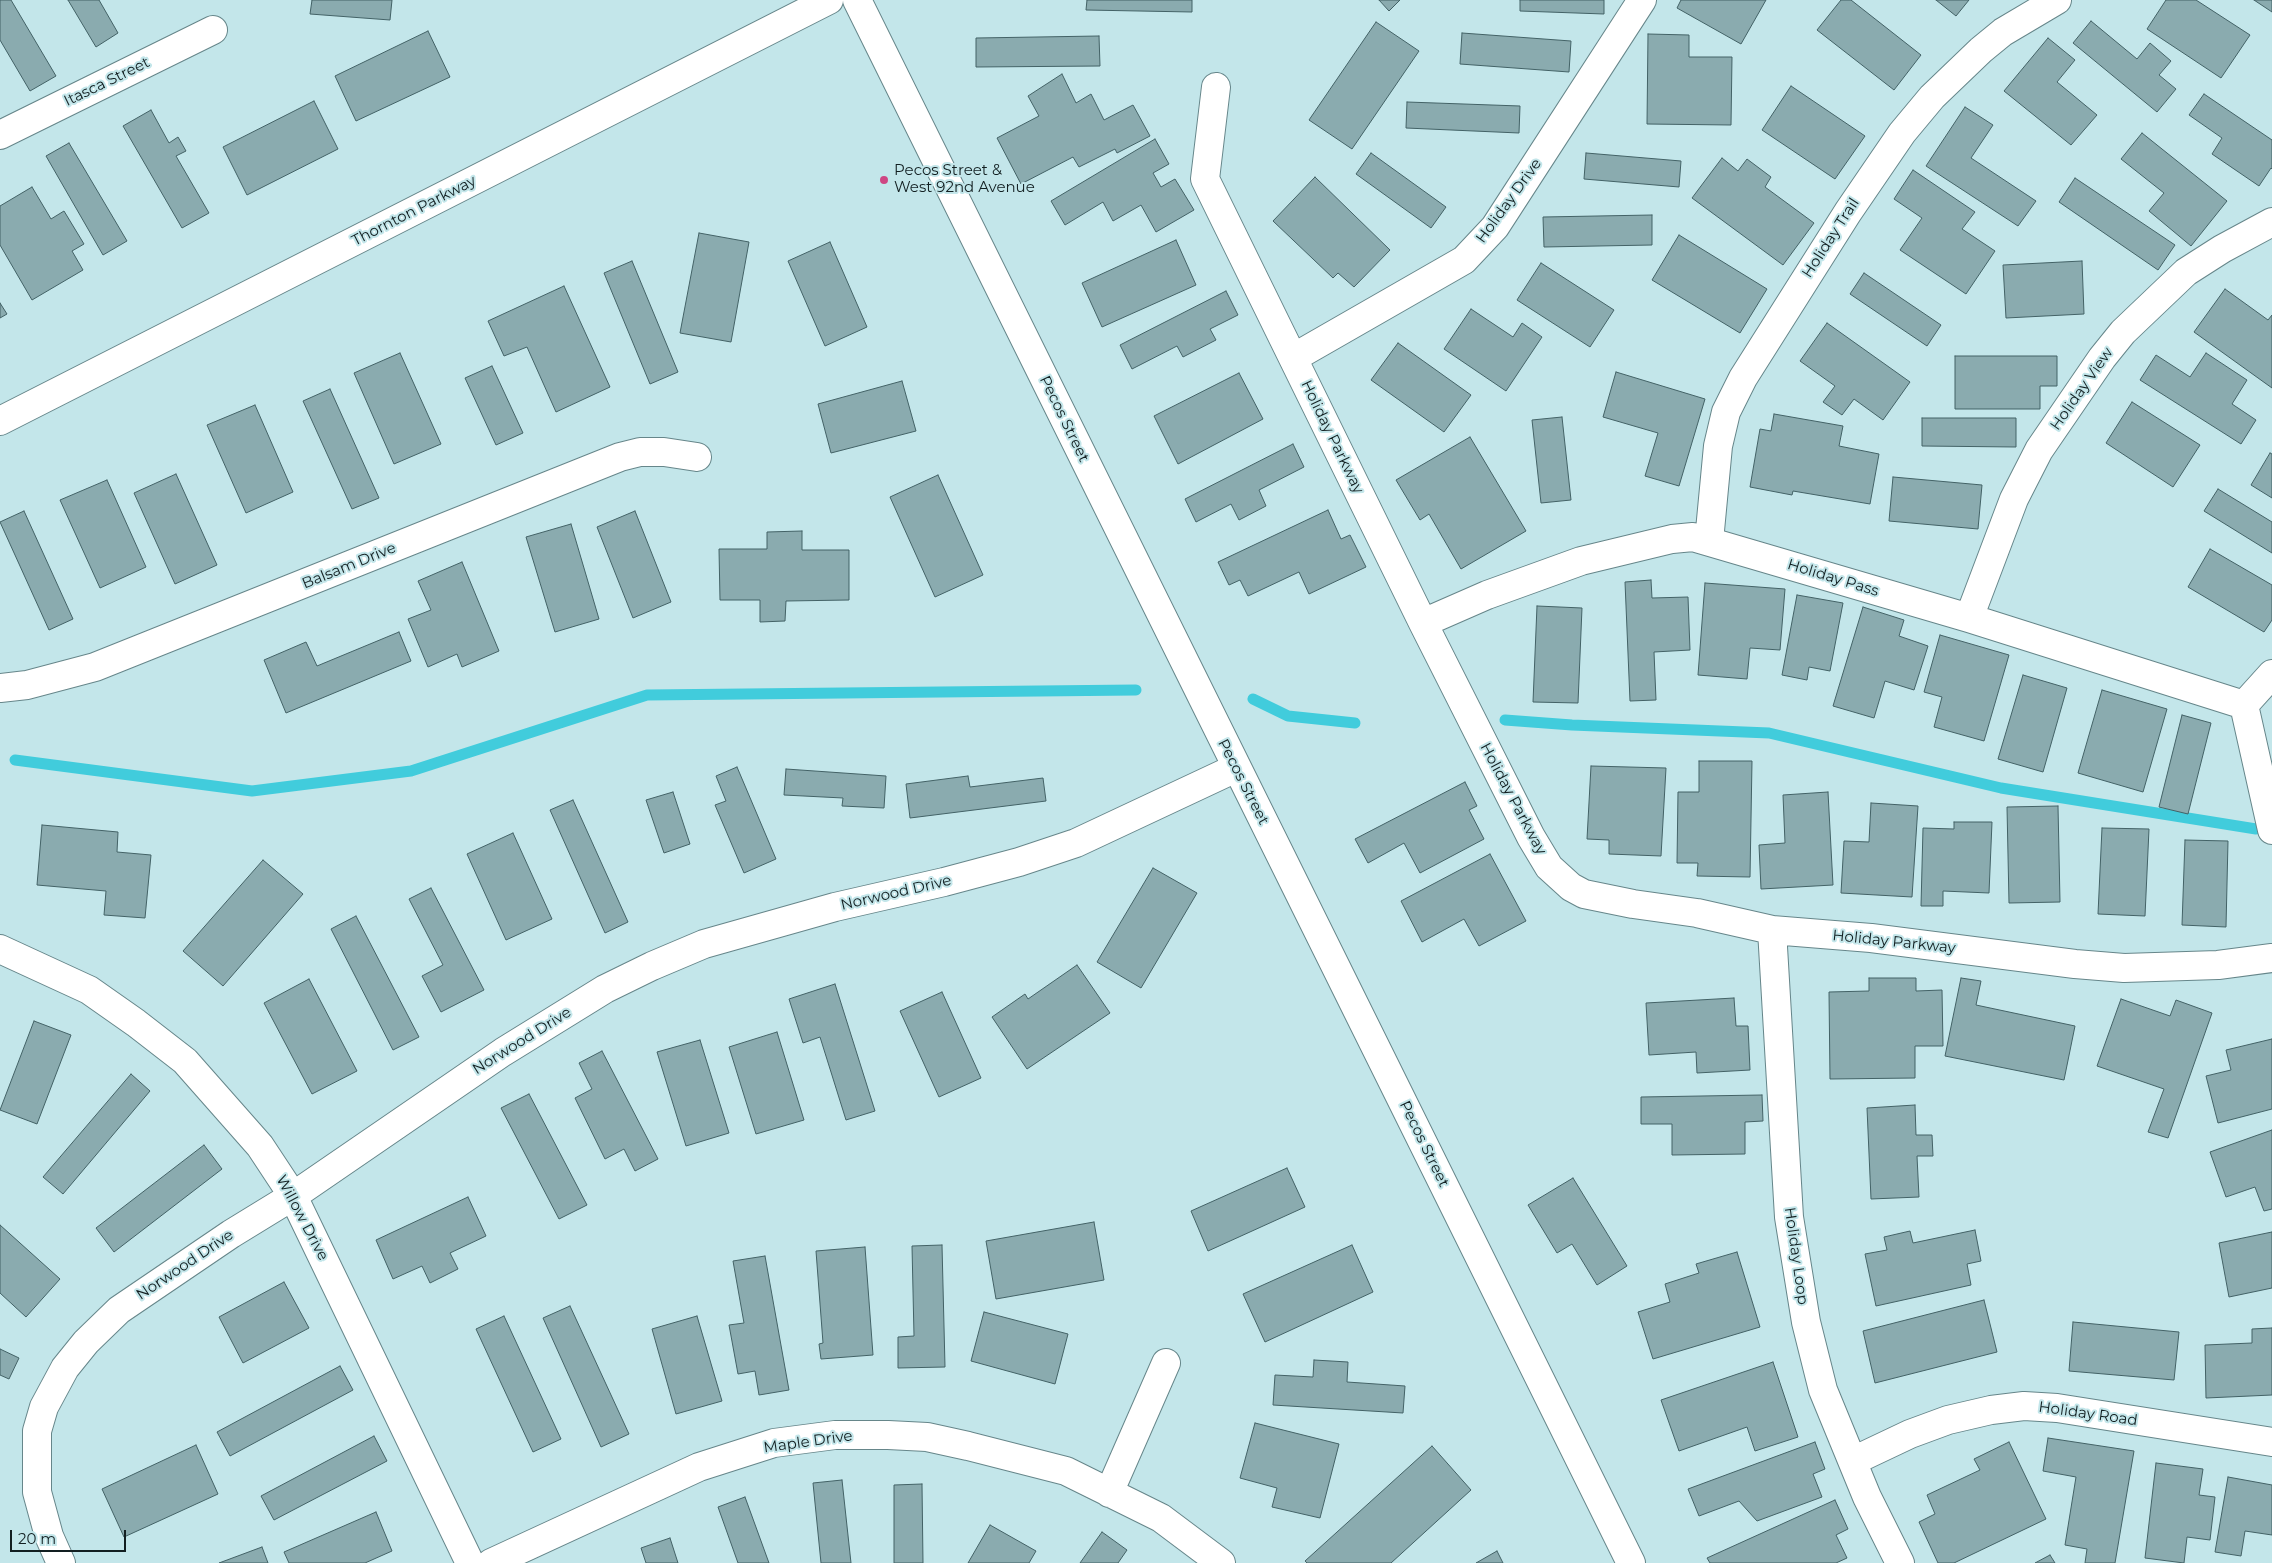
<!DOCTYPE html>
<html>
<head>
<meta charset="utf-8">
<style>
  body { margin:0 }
  #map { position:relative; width:2272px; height:1563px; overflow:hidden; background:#c3e6ea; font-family:Montserrat,sans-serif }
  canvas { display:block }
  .scale { position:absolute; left:10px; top:1530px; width:116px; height:22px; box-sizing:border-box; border:2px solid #121f21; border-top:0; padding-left:6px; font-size:15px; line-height:18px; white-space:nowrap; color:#121f21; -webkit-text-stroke:4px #c3e6ea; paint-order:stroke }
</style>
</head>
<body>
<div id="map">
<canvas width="2272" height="1563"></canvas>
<div class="scale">20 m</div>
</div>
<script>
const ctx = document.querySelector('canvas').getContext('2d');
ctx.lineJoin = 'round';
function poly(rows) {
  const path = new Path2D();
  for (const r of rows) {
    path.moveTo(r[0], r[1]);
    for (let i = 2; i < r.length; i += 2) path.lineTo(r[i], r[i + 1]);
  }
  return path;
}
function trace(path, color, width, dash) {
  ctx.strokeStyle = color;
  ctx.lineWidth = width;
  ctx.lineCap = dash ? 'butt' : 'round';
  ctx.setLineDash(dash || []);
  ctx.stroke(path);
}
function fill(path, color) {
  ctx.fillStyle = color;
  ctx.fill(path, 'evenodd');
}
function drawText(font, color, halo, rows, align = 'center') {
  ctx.font = font + ' Montserrat,sans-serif';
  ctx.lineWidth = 4;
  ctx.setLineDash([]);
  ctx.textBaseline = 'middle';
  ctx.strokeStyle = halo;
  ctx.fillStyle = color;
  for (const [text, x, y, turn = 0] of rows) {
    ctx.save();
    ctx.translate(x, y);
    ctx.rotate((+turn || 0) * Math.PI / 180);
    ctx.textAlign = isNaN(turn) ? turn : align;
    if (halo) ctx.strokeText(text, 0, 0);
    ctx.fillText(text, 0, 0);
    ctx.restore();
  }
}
trace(poly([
  [1253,699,1288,716,1355,723],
  [1505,720,1572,725,1769,733,2001,788,2256,829],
  [15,760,252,791,411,771,647,695,1136,690]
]), '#41ccdc', 11);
const building = poly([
  [0,0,11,0,56,76,30,91,0,40,0,0],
  [68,0,99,0,118,33,96,47,68,0],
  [312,0,392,0,390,20,310,14,312,0],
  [1087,0,1192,0,1192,12,1086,10,1087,0],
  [1379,0,1400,0,1389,11,1379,0],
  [1520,0,1604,0,1604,14,1520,11,1520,0],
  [1681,0,1766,0,1741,44,1677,8,1681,0],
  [1841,0,1851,0,1921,55,1894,90,1817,30,1841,0],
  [1936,0,1969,0,1956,16,1936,0],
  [2166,0,2196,0,2250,35,2221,78,2147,29,2166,0],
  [2254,0,2272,0,2272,12,2254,0],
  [2091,21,2137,59,2150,43,2171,61,2159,75,2176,89,2157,112,2073,43,2091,21],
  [1376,22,1419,51,1352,149,1309,120,1376,22],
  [428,31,450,77,356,121,335,76,428,31],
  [1462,33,1571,41,1569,72,1460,64,1462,33],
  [1648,34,1689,35,1689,57,1732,57,1731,125,1647,124,1648,34],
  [1099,36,1100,66,976,67,976,38,1099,36],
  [2048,38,2075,60,2057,82,2097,115,2071,145,2004,91,2048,38],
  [1062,74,1076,103,1091,94,1104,120,1133,105,1150,136,1117,153,1115,149,1079,167,1073,157,1021,184,997,138,1039,116,1028,96,1062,74],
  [1791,86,1865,136,1835,179,1762,130,1791,86],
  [2204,94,2272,140,2272,169,2271,168,2259,186,2212,154,2222,138,2189,115,2204,94],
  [314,101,338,149,247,195,223,147,314,101],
  [1407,102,1520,106,1519,133,1406,128,1407,102],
  [1965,107,1993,125,1971,158,2036,201,2018,226,1926,166,1965,107],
  [151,110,169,143,178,137,186,151,176,156,209,213,182,228,123,126,151,110],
  [2142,133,2227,201,2191,246,2149,211,2164,193,2121,159,2142,133],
  [1155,139,1169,164,1153,173,1161,187,1175,179,1194,210,1156,232,1141,205,1113,221,1103,202,1065,225,1051,201,1155,139],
  [69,143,127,241,103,255,46,156,69,143],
  [1371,153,1446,207,1431,228,1356,174,1371,153],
  [1586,153,1681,161,1679,187,1584,179,1586,153],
  [1722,158,1738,171,1747,159,1771,177,1765,187,1814,223,1783,265,1692,198,1722,158],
  [1913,170,1975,212,1962,229,1995,251,1966,294,1900,250,1922,218,1894,199,1913,170],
  [1315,177,1390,250,1354,287,1338,273,1333,278,1273,221,1315,177],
  [2075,178,2175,245,2158,270,2059,202,2075,178],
  [32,187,51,219,64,211,84,244,72,251,83,270,32,300,0,245,0,206,32,187],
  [1652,215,1652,245,1544,247,1543,217,1652,215],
  [699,233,749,242,731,342,680,333,699,233],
  [1679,235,1767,289,1740,333,1652,280,1679,235],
  [1176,240,1196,285,1102,327,1082,283,1176,240],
  [830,242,867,327,825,346,788,261,830,242],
  [632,261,678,372,650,384,604,273,632,261],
  [2082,261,2084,314,2006,318,2003,265,2082,261],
  [1541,263,1614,310,1590,347,1517,300,1541,263],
  [1864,273,1941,325,1927,346,1850,294,1864,273],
  [564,286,610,387,556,412,527,347,504,356,488,321,564,286],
  [2225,289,2268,320,2272,315,2272,388,2194,332,2225,289],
  [1226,291,1238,315,1210,329,1216,340,1183,357,1177,346,1132,369,1120,345,1226,291],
  [0,303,7,314,0,318,0,303],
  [1471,309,1513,337,1522,323,1542,337,1506,391,1444,349,1471,309],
  [1827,323,1910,382,1883,420,1854,399,1842,415,1823,402,1835,386,1800,361,1827,323],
  [1398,343,1471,395,1444,432,1371,380,1398,343],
  [400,353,441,444,394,464,354,373,400,353],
  [2206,353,2247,380,2232,404,2256,420,2241,444,2140,380,2156,355,2190,377,2206,353],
  [1955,356,2057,356,2057,386,2040,386,2040,409,1955,409,1955,356],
  [492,366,523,433,496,445,465,378,492,366],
  [1616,372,1705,399,1679,486,1645,476,1658,433,1603,417,1616,372],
  [1239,373,1263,419,1178,464,1154,416,1239,373],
  [902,381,916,431,831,453,818,404,902,381],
  [330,389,379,498,352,509,303,401,330,389],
  [2132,402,2200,445,2173,487,2106,443,2132,402],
  [255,405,293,492,246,513,207,425,255,405],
  [1774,414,1843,426,1839,446,1879,454,1870,504,1793,491,1792,495,1750,487,1760,429,1771,431,1774,414],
  [1562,417,1571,500,1541,503,1532,420,1562,417],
  [1922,418,2016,418,2016,447,1922,446,1922,418],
  [1470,437,1526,531,1461,569,1429,514,1420,520,1396,480,1470,437],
  [1293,444,1304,467,1259,490,1266,506,1239,520,1231,504,1196,522,1185,499,1293,444],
  [2270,453,2272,454,2272,498,2251,485,2270,453],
  [176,474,217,565,175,584,134,493,176,474],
  [938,475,983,575,935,597,890,497,938,475],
  [1893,477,1982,485,1978,529,1889,521,1893,477],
  [107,480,146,567,100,588,60,500,107,480],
  [2218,489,2272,522,2272,553,2204,511,2218,489],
  [1328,510,1341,539,1350,535,1366,567,1309,594,1299,572,1248,596,1240,580,1229,585,1218,562,1328,510],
  [24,511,73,619,49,630,0,522,24,511],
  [635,511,671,602,633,618,597,527,635,511],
  [571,524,599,619,555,632,526,537,571,524],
  [802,531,802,550,849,550,849,600,786,601,785,621,760,622,760,600,720,600,719,549,767,549,767,532,802,531],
  [2210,549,2272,585,2272,620,2264,632,2188,587,2210,549],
  [462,562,499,651,462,667,457,654,428,667,408,619,431,610,418,581,462,562],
  [1651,580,1652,598,1688,597,1690,650,1654,652,1656,700,1630,701,1625,582,1651,580],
  [1705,583,1785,589,1780,650,1750,648,1747,679,1698,675,1705,583],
  [1797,595,1843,603,1830,671,1809,667,1807,680,1782,675,1797,595],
  [1537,606,1582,608,1578,703,1533,702,1537,606],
  [1863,607,1904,620,1899,636,1928,646,1914,690,1885,681,1874,718,1833,706,1863,607],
  [399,632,411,661,286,713,264,660,306,642,317,666,399,632],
  [1940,635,2009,655,1984,741,1934,727,1942,697,1924,692,1940,635],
  [2023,675,2067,688,2043,772,1998,759,2023,675],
  [2102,690,2167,709,2143,792,2078,773,2102,690],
  [2182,715,2211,723,2188,814,2159,807,2182,715],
  [1699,761,1752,761,1750,877,1697,876,1698,863,1677,863,1678,792,1699,792,1699,761],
  [1591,766,1666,768,1661,856,1609,854,1609,840,1587,839,1591,766],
  [737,767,776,859,744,873,715,805,726,801,716,776,737,767],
  [786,769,886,776,884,808,842,806,843,798,784,795,786,769],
  [968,776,970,787,1043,778,1046,801,910,818,906,784,968,776],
  [1465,782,1477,806,1469,810,1484,839,1420,873,1404,843,1368,863,1355,839,1465,782],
  [673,792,690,844,664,853,646,800,673,792],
  [1828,792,1833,885,1761,889,1759,845,1785,843,1783,795,1828,792],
  [573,800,628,922,605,933,550,810,573,800],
  [1871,803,1918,806,1912,897,1841,893,1844,841,1869,842,1871,803],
  [2058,806,2060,902,2009,903,2007,807,2058,806],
  [1954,822,1992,822,1989,893,1943,891,1943,906,1921,906,1923,828,1954,829,1954,822],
  [42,825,118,832,117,852,151,855,145,918,104,915,106,891,37,885,42,825],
  [2102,828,2149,829,2145,916,2098,914,2102,828],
  [513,833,552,919,506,940,467,854,513,833],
  [2185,840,2228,841,2226,927,2182,925,2185,840],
  [1490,854,1526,921,1479,946,1464,919,1422,942,1401,901,1490,854],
  [263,860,303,894,223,986,183,951,263,860],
  [1153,868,1197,893,1141,988,1097,962,1153,868],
  [431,888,484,990,441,1012,422,976,443,965,409,899,431,888],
  [356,916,419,1037,393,1050,331,929,356,916],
  [1077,965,1110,1013,1027,1069,992,1017,1025,994,1028,999,1077,965],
  [1869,978,1916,978,1916,991,1942,990,1943,1046,1915,1046,1915,1078,1830,1079,1829,992,1869,991,1869,978],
  [1961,978,1981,981,1976,1005,2075,1026,2064,1080,1945,1056,1961,978],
  [309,979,357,1071,312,1094,264,1003,309,979],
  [835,984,875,1111,846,1120,820,1037,803,1043,789,999,835,984],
  [942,992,981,1078,939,1097,900,1011,942,992],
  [1734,998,1736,1026,1748,1026,1750,1070,1697,1073,1696,1052,1649,1055,1646,1003,1734,998],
  [2121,999,2170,1016,2176,1000,2212,1013,2168,1138,2148,1132,2164,1089,2097,1066,2121,999],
  [34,1021,71,1035,37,1124,0,1110,34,1021],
  [777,1032,804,1120,756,1134,729,1047,777,1032],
  [2272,1039,2272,1109,2218,1123,2206,1076,2231,1070,2226,1050,2272,1039],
  [700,1040,729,1133,686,1146,657,1052,700,1040],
  [602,1051,658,1159,635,1171,624,1149,605,1159,575,1098,592,1089,579,1063,602,1051],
  [131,1074,150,1091,63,1194,43,1177,131,1074],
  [529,1094,587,1205,559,1219,501,1108,529,1094],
  [1762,1095,1763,1121,1745,1122,1745,1154,1672,1155,1672,1124,1641,1124,1641,1097,1762,1095],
  [1915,1105,1916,1135,1932,1135,1933,1156,1917,1156,1919,1197,1871,1199,1867,1108,1915,1105],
  [2272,1130,2272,1209,2264,1211,2255,1187,2226,1197,2210,1152,2272,1130],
  [204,1145,222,1169,114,1252,96,1228,204,1145],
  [1287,1168,1305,1207,1208,1251,1191,1211,1287,1168],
  [1573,1178,1627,1266,1597,1285,1572,1244,1557,1253,1528,1205,1573,1178],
  [468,1197,486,1236,450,1253,458,1269,430,1283,422,1266,393,1279,376,1240,468,1197],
  [1094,1222,1104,1280,996,1299,986,1241,1094,1222],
  [0,1225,60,1279,26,1317,0,1293,0,1225],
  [1975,1230,1981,1261,1967,1264,1971,1285,1876,1306,1865,1254,1887,1250,1884,1237,1910,1231,1913,1243,1975,1230],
  [2272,1232,2272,1288,2229,1297,2219,1243,2272,1232],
  [942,1245,945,1367,898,1368,898,1337,914,1336,912,1246,942,1245],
  [1352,1245,1373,1292,1265,1342,1243,1294,1352,1245],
  [865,1247,873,1355,821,1359,819,1344,823,1343,816,1251,865,1247],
  [1737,1252,1760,1327,1653,1359,1638,1312,1670,1302,1665,1284,1699,1273,1696,1264,1737,1252],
  [765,1256,789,1390,759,1395,755,1371,738,1374,729,1325,744,1323,733,1261,765,1256],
  [284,1282,309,1328,243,1363,219,1317,284,1282],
  [1984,1300,1997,1352,1875,1383,1863,1331,1984,1300],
  [570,1306,629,1434,601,1447,543,1318,570,1306],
  [984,1312,1068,1334,1055,1384,971,1361,984,1312],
  [504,1316,561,1439,533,1452,476,1329,504,1316],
  [697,1316,722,1401,676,1414,652,1329,697,1316],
  [2073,1322,2179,1332,2174,1380,2069,1371,2073,1322],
  [2272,1328,2272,1395,2206,1398,2205,1345,2252,1343,2252,1329,2272,1328],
  [0,1349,19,1358,9,1379,0,1375,0,1349],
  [1314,1360,1348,1362,1347,1382,1405,1386,1403,1413,1273,1405,1275,1375,1313,1377,1314,1360],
  [1773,1362,1798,1437,1755,1451,1747,1427,1679,1451,1661,1400,1773,1362],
  [340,1366,353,1390,230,1456,217,1432,340,1366],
  [1255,1423,1339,1444,1320,1518,1272,1507,1277,1488,1240,1478,1255,1423],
  [374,1436,387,1461,274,1520,261,1496,374,1436],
  [2048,1438,2134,1451,2115,1563,2085,1563,2087,1549,2065,1545,2076,1477,2043,1471,2048,1438],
  [1815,1442,1825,1469,1813,1474,1822,1497,1757,1521,1739,1501,1699,1516,1688,1489,1815,1442],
  [2009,1442,2046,1519,1954,1563,1938,1563,1919,1522,1935,1514,1927,1495,1980,1470,1974,1459,2009,1442],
  [196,1445,218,1494,124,1537,102,1489,196,1445],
  [1432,1446,1471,1490,1391,1563,1307,1563,1305,1561,1432,1446],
  [2156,1463,2203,1469,2199,1495,2215,1497,2210,1540,2187,1537,2184,1563,2145,1558,2156,1463],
  [2228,1477,2272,1485,2272,1535,2245,1531,2241,1556,2215,1552,2228,1477],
  [842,1480,851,1563,821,1563,813,1483,842,1480],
  [922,1484,923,1563,894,1563,894,1485,922,1484],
  [745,1497,769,1563,738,1563,718,1507,745,1497],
  [1835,1500,1848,1529,1836,1535,1847,1558,1836,1563,1710,1563,1707,1558,1835,1500],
  [376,1512,392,1551,365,1563,289,1563,284,1552,376,1512],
  [990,1525,1036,1551,1029,1563,968,1563,990,1525],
  [1102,1532,1127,1550,1118,1563,1080,1563,1102,1532],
  [670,1538,678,1563,646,1563,641,1548,670,1538],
  [262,1547,268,1563,219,1563,262,1547],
  [1497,1551,1503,1563,1476,1563,1497,1551],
  [2050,1555,2055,1563,2035,1563,2050,1555]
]);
fill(building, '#8aabaf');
trace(building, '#436266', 1);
const street = poly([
  [1216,87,1205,179,1423,623,1531,837,1549,867,1571,887,1584,894,1633,904,1697,913,1772,930,1871,938,2075,964,2124,968,2218,965,2272,958],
  [0,135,213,30],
  [1293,358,1464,260,1495,227,1642,0],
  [1709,541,1718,446,1726,412,1743,378,1848,212,1902,133,1932,97,1981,50,2003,32,2057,0],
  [1969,618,2014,499,2039,450,2102,358,2123,332,2186,272,2222,249,2272,222],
  [1423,623,1487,595,1581,561,1672,539,1693,537,1969,618,2244,705],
  [2272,674,2244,705,2272,830],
  [0,688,27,685,95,667,620,457,640,452,664,452,697,457],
  [1772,930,1789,1217,1806,1322,1823,1390,1867,1497,1900,1563],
  [0,949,89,990,136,1023,185,1061,260,1146,293,1196,470,1563],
  [1853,1461,1910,1434,1948,1420,1991,1410,2024,1406,2057,1408,2272,1442],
  [1109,1493,1166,1363],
  [61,1563,49,1536,37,1492,37,1431,44,1407,65,1368,86,1342,119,1310,231,1234,293,1196,503,1052,605,989,652,966,704,944,835,907,944,882,1019,862,1076,843,1236,768],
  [491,1563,699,1467,774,1443,835,1435,888,1435,927,1437,968,1446,1066,1471,1161,1518,1221,1563]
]);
const secondary = poly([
  [857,0,1631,1563]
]);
const primary = poly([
  [0,421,829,0]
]);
trace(street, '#66868a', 30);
trace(secondary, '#66868a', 30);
trace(primary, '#66868a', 30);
trace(street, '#fff', 28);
trace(secondary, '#fff', 28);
trace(primary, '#fff', 28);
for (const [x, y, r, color] of [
  [884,180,5,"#ce4683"]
]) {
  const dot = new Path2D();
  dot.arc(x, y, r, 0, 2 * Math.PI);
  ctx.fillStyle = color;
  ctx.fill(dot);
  trace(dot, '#c3e6ea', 2);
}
drawText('15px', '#121f21', '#c3e6ea', [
  ["Itasca Street",107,82,-26],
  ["Holiday Drive",1509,201,-54],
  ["Thornton Parkway",414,211,-27],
  ["Holiday Trail",1831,238,-57],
  ["Holiday View",2082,389,-55],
  ["Pecos Street",1064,419,64],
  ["Holiday Parkway",1332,437,64],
  ["Balsam Drive",349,566,-22],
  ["Holiday Pass",1833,578,17],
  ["Pecos Street",1243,782,63],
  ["Holiday Parkway",1513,799,62],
  ["Norwood Drive",896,893,-13],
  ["Holiday Parkway",1894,942,6],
  ["Norwood Drive",522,1041,-32],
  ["Pecos Street",1424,1144,64],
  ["Willow Drive",302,1218,62],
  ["Holiday Loop",1796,1256,82],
  ["Norwood Drive",185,1265,-34],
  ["Holiday Road",2088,1414,8],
  ["Maple Drive",808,1442,-8]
]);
drawText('15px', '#121f21', '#c3e6ea', [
  ["Pecos Street &",894,171],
  ["West 92nd Avenue",894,188]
], 'left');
</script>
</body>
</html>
